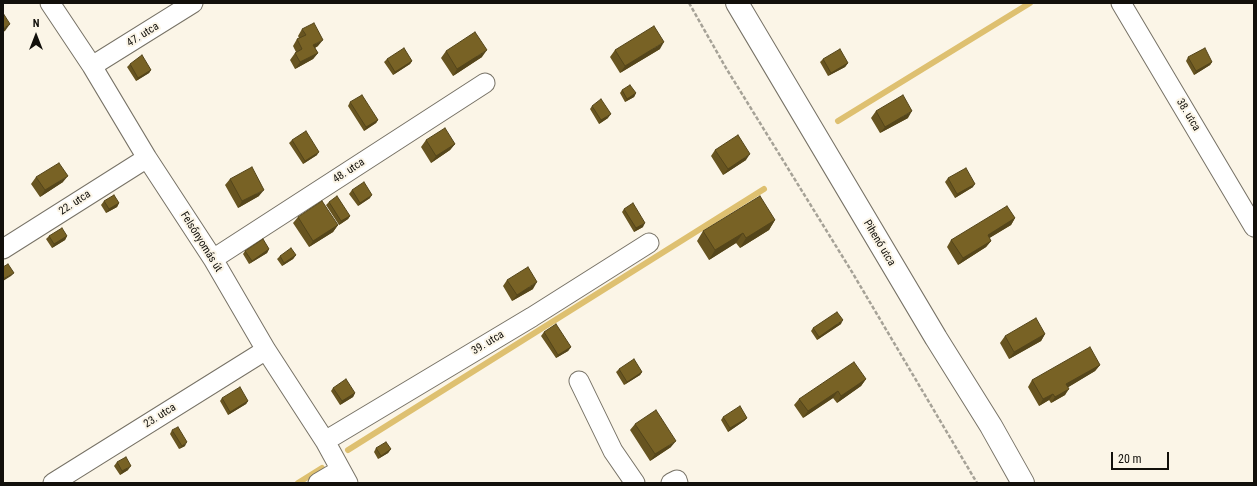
<!DOCTYPE html>
<html>
<head>
<meta charset="utf-8">
<style>
  body { margin:0 }
  #map { position:relative; width:1257px; height:486px; overflow:hidden; background:#fbf5e7; font-family:"Roboto Condensed",sans-serif }
  canvas { display:block }
  .frame { position:absolute; inset:0; border:4px solid #12100b; pointer-events:none }
  .north { position:absolute; left:16px; top:16px; width:40px; height:40px; -webkit-text-stroke:3px #fbf5e7; paint-order:stroke; rotate:0deg; font-size:11px; font-weight:700; line-height:16px; text-align:center; color:#12100b }
  .north::after { content:''; display:block; margin:auto; width:14px; height:18px; background:#12100b; clip-path:polygon(50% 0,100% 100%,50% 72%,0 100%) }
  .scale { position:absolute; left:1111px; top:452px; width:58px; height:18px; box-sizing:border-box; border:2px solid #12100b; border-top:0; padding-left:5px; font-size:12px; line-height:14px; white-space:nowrap; color:#12100b; -webkit-text-stroke:3px #fbf5e7; paint-order:stroke }
</style>
</head>
<body>
<div id="map">
<canvas width="1257" height="486"></canvas>
<div class="frame"></div>
<div class="north">N</div>
<div class="scale">20 m</div>
</div>
<script>
const ctx = document.querySelector('canvas').getContext('2d');
ctx.lineJoin = 'round';
function poly(rows) {
  const path = new Path2D();
  for (const r of rows) {
    path.moveTo(r[0], r[1]);
    for (let i = 2; i < r.length; i += 2) path.lineTo(r[i], r[i + 1]);
  }
  return path;
}
function trace(path, color, width, dash) {
  ctx.strokeStyle = color;
  ctx.lineWidth = width;
  ctx.lineCap = dash ? 'butt' : 'round';
  ctx.setLineDash(dash || []);
  ctx.stroke(path);
}
function fill(path, color) {
  ctx.fillStyle = color;
  ctx.fill(path, 'evenodd');
}
function drawText(font, color, halo, rows, align = 'center') {
  ctx.font = font + ' "Roboto Condensed",sans-serif';
  ctx.lineWidth = 4;
  ctx.setLineDash([]);
  ctx.textBaseline = 'middle';
  ctx.strokeStyle = halo;
  ctx.fillStyle = color;
  for (const [text, x, y, turn = 0] of rows) {
    ctx.save();
    ctx.translate(x, y);
    ctx.rotate((+turn || 0) * Math.PI / 180);
    ctx.textAlign = isNaN(turn) ? turn : align;
    if (halo) ctx.strokeText(text, 0, 0);
    ctx.fillText(text, 0, 0);
    ctx.restore();
  }
}
trace(poly([
  [838,121,1030,3],
  [348,450,764,189],
  [298,483,322,468]
]), '#dec070', 6);
const minor = poly([
  [50,3,92,66,147,158,213,259,266,350,325,441,348,483],
  [1121,3,1254,227],
  [92,66,193,3],
  [3,249,147,158],
  [213,259,485,83],
  [579,381,613,451,635,483],
  [325,441,532,317,649,243],
  [53,483,266,350],
  [318,483,340,470],
  [671,483,677,480,678,483]
]);
const tertiary = poly([
  [737,3,936,338,991,426,1023,483]
]);
trace(minor, '#777266', 21);
trace(tertiary, '#777266', 24);
trace(poly([
  [689,3,726,68,852,272,977,483]
]), '#a6a297', 2.5, [4, 2]);
trace(minor, '#fff', 19);
trace(tertiary, '#fff', 22);
fill(poly([
  [302,29,318,46,315,48,318,53,313,59,295,69,290,60,295,53,296,52,293,46,297,39,299,38,298,36],
  [660,49,620,73,610,57,615,50],
  [446,51,482,57,453,76,441,58],
  [1188,57,1212,62,1210,65,1194,75,1186,61],
  [387,59,412,61,410,64,393,75,384,62],
  [823,59,848,63,845,67,828,76,820,62],
  [130,64,151,70,149,73,136,81,127,67],
  [622,90,636,93,634,97,625,102,620,93],
  [350,102,378,120,376,123,364,131,348,106],
  [592,106,608,118,599,124,590,109],
  [876,111,908,118,880,133,871,118],
  [292,140,317,155,303,164,289,143],
  [426,140,455,144,450,150,431,163,421,147],
  [715,150,746,160,723,175,711,156],
  [36,177,63,182,40,197,31,184],
  [948,178,973,187,955,198,945,182],
  [230,179,259,196,238,208,225,185],
  [352,190,370,198,358,206,349,194],
  [104,201,119,203,117,207,106,213,101,205],
  [329,202,350,216,348,219,339,225,326,205],
  [624,209,643,227,634,232,622,212],
  [298,217,338,225,333,232,309,247,293,223],
  [1015,218,1011,225,989,238,991,241,986,247,958,265,947,247,951,240],
  [775,220,769,230,740,248,736,243,709,260,697,241,703,231],
  [49,236,67,236,65,240,52,248,46,239],
  [269,249,267,253,249,264,243,254,245,251],
  [296,255,293,259,282,266,277,259,280,256],
  [507,280,533,289,512,301,503,286],
  [841,324,817,340,811,331,813,328],
  [544,332,571,347,568,351,556,358,541,336],
  [1045,334,1041,341,1009,359,1000,343,1005,336],
  [1100,365,1095,371,1068,387,1065,395,1051,403,1049,400,1039,406,1028,387,1032,380],
  [619,369,642,372,640,375,624,385,616,372],
  [866,379,861,386,837,403,833,398,803,418,794,405,799,399],
  [333,388,355,393,353,397,340,405,331,391],
  [222,398,248,401,246,404,228,415,220,401],
  [723,417,747,418,744,421,728,432,721,420],
  [635,424,671,447,650,461,630,430],
  [172,430,185,446,179,449,170,434],
  [376,448,391,449,388,453,378,459,374,452],
  [117,462,128,470,120,475,114,466]
]), '#675420');
fill(poly([
  [10,24,5,31,3,32,3,29],
  [323,40,318,46,309,51,313,45],
  [664,42,660,49,620,73,625,66],
  [487,50,482,57,453,76,457,69],
  [318,53,313,59,295,69,300,62],
  [412,61,410,64,393,75,395,72],
  [1212,62,1210,65,1194,75,1196,71],
  [848,63,845,67,828,76,831,73],
  [151,70,149,73,136,81,138,78],
  [636,93,634,97,625,102,627,99],
  [912,111,908,118,880,133,885,127],
  [611,114,608,118,599,124,601,120],
  [378,120,376,123,364,131,366,127],
  [455,144,450,150,431,163,436,156],
  [319,152,317,155,303,164,305,161],
  [750,154,746,160,723,175,728,169],
  [68,176,63,182,40,197,45,190],
  [975,184,973,187,955,198,957,194],
  [264,190,259,196,238,208,242,201],
  [372,195,370,198,358,206,360,203],
  [119,203,117,207,106,213,109,209],
  [350,216,348,219,339,225,341,221],
  [1015,218,1011,225,983,242,988,235],
  [775,220,769,230,740,248,746,238],
  [645,223,643,227,634,232,636,228],
  [338,225,333,232,309,247,313,241],
  [743,233,736,243,709,260,715,250],
  [67,236,65,240,52,248,54,244],
  [991,241,986,247,958,265,963,258],
  [269,249,267,253,249,264,252,261],
  [296,255,293,259,282,266,284,263],
  [14,273,11,276,3,281,3,279],
  [537,282,533,289,512,301,517,295],
  [843,320,841,324,817,340,819,337],
  [1045,334,1041,341,1009,359,1014,352],
  [571,347,568,351,556,358,558,355],
  [1100,365,1095,371,1062,391,1066,384],
  [642,372,640,375,624,385,627,382],
  [866,379,861,386,837,403,841,396],
  [1069,389,1065,395,1051,403,1055,397],
  [838,391,833,398,803,418,808,411],
  [355,393,353,397,340,405,342,401],
  [1053,394,1049,400,1039,406,1043,399],
  [248,401,246,404,228,415,230,412],
  [747,418,744,421,728,432,730,428],
  [676,441,671,447,650,461,655,454],
  [187,442,185,446,179,449,182,446],
  [391,449,388,453,378,459,381,456],
  [131,466,128,470,120,475,122,471]
]), '#54451a');
const building = poly([
  [3,13,10,24,3,29,3,13],
  [314,23,323,40,313,45,318,53,300,62,295,53,302,49,297,39,306,35,302,29,314,23],
  [654,26,664,42,625,66,615,50,654,26],
  [475,32,487,50,457,69,446,51,475,32],
  [404,48,412,61,395,72,387,59,404,48],
  [1205,48,1212,62,1196,71,1188,57,1205,48],
  [840,49,848,63,831,73,823,59,840,49],
  [142,55,151,70,138,78,130,64,142,55],
  [630,85,636,93,627,99,622,90,630,85],
  [362,95,378,120,366,127,350,102,362,95],
  [903,95,912,111,885,127,876,111,903,95],
  [601,99,611,114,601,120,592,106,601,99],
  [445,128,455,144,436,156,426,140,445,128],
  [306,131,319,152,305,161,292,140,306,131],
  [738,135,750,154,728,169,715,150,738,135],
  [59,163,68,176,45,190,36,177,59,163],
  [252,167,264,190,242,201,230,179,252,167],
  [966,168,975,184,957,194,948,178,966,168],
  [364,182,372,195,360,203,352,190,364,182],
  [114,195,119,203,109,209,104,201,114,195],
  [337,196,350,216,341,221,329,202,337,196],
  [760,196,775,220,746,238,743,233,715,250,703,231,760,196],
  [322,201,338,225,313,241,298,217,322,201],
  [633,203,645,223,636,228,624,209,633,203],
  [1007,206,1015,218,988,235,991,241,963,258,951,240,1007,206],
  [62,228,67,236,54,244,49,236,62,228],
  [263,239,269,249,252,261,245,251,263,239],
  [291,248,296,255,284,263,280,256,291,248],
  [8,264,14,273,3,279,3,267,8,264],
  [528,267,537,282,517,295,507,280,528,267],
  [837,312,843,320,819,337,813,328,837,312],
  [1036,318,1045,334,1014,352,1005,336,1036,318],
  [556,324,571,347,558,355,544,332,556,324],
  [1090,347,1100,365,1066,384,1069,389,1055,397,1053,394,1043,399,1032,380,1090,347],
  [634,359,642,372,627,382,619,369,634,359],
  [854,362,866,379,841,396,838,391,808,411,799,399,854,362],
  [346,379,355,393,342,401,333,388,346,379],
  [240,387,248,401,230,412,222,398,240,387],
  [740,406,747,418,730,428,723,417,740,406],
  [656,410,676,441,655,454,635,424,656,410],
  [178,427,187,442,182,446,172,430,178,427],
  [386,442,391,449,381,456,376,448,386,442],
  [126,457,131,466,122,471,117,462,126,457]
]);
fill(building, '#786225');
trace(building, '#54451a', 1);
drawText('11px', '#12100b', '#fbf5e7', [
  ["47. utca",143,35,-32],
  ["38. utca",1188,115,59],
  ["48. utca",349,171,-33],
  ["22. utca",75,203,-33],
  ["Felsőnyomás út",201,242,58],
  ["Pihenő utca",879,243,59],
  ["39. utca",488,343,-31],
  ["23. utca",160,416,-32]
]);
</script>
</body>
</html>
